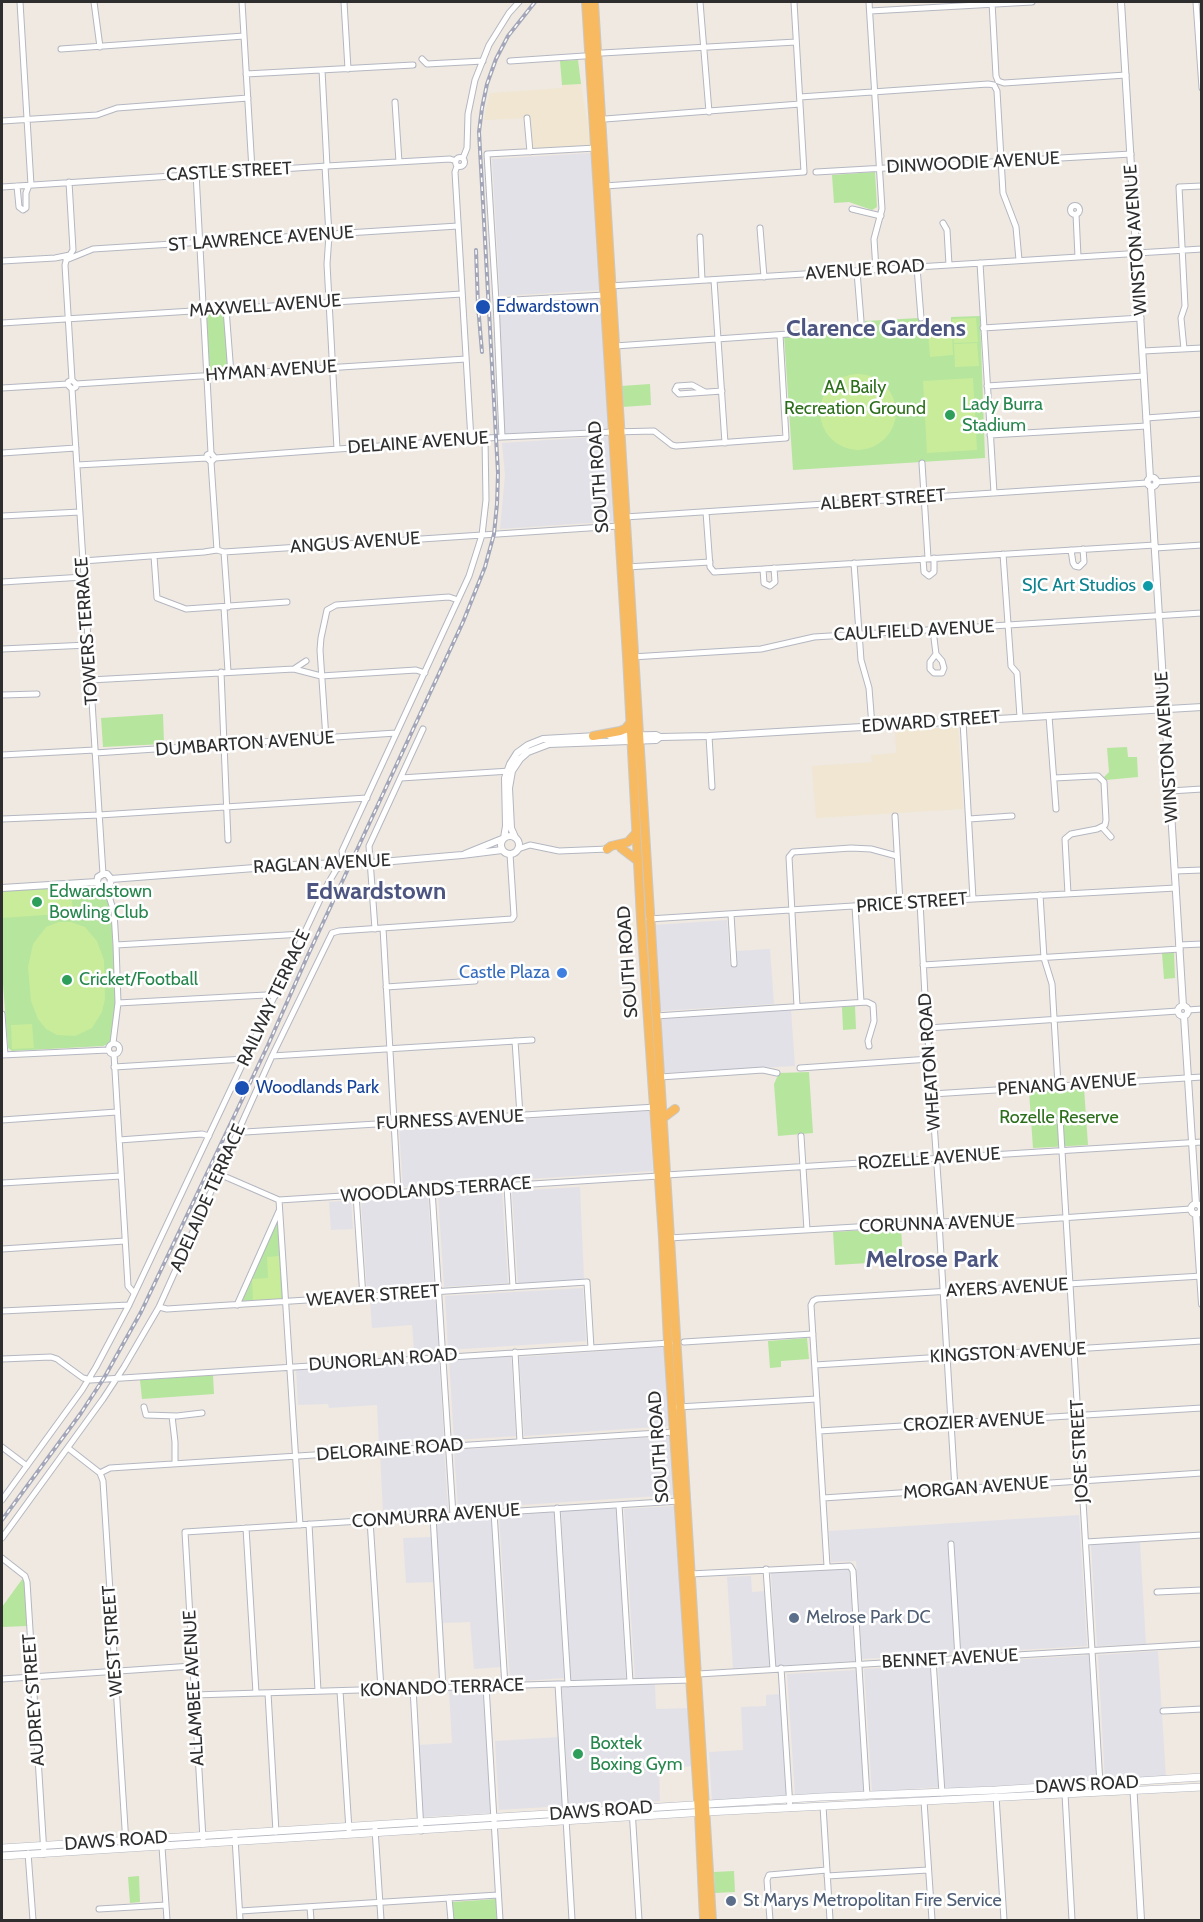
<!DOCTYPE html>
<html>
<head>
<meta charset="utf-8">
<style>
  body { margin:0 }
  #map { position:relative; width:1203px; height:1922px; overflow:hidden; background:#efe9e1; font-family:Cabin,sans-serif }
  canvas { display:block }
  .frame { position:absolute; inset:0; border:3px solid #2e2e2e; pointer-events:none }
</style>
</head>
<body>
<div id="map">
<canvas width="1203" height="1922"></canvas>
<div class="frame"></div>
</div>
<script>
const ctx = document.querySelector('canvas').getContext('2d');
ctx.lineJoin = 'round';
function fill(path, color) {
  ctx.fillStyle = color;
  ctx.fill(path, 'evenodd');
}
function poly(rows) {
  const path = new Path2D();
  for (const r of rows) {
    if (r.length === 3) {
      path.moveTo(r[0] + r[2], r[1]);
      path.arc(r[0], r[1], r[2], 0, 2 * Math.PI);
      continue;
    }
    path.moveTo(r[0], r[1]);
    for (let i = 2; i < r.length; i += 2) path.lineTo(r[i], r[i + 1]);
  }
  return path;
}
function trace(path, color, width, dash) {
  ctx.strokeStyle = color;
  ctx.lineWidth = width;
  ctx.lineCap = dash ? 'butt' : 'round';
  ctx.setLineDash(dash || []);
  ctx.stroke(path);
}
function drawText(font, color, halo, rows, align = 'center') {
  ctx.font = font + ' Cabin,sans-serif';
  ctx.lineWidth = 5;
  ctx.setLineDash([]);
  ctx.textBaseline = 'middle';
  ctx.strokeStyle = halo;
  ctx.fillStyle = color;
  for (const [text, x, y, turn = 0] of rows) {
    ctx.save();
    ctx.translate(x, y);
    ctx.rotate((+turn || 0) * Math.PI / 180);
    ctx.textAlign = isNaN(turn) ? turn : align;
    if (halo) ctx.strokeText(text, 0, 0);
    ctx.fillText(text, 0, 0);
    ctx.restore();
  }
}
fill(poly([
  [591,153,600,290,500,296,492,159],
  [602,298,609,429,505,436,499,304],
  [610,436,616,521,500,529,505,475,502,443],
  [727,920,730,965,736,965,736,951,770,949,774,1004,660,1011,654,925],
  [791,1010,795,1066,664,1073,661,1021,664,1018],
  [649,1111,653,1171,403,1187,399,1127],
  [580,1187,584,1280,518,1285,512,1191],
  [502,1191,508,1283,444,1287,438,1195],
  [428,1196,434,1287,367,1291,361,1200],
  [351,1200,353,1229,331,1230,329,1202],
  [583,1288,586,1341,448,1350,445,1296],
  [435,1297,439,1350,414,1351,412,1325,372,1328,370,1301],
  [665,1347,670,1426,524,1436,519,1357],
  [511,1355,516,1436,454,1440,449,1359],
  [439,1361,444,1441,379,1445,377,1405,329,1408,328,1404,298,1405,296,1369],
  [671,1436,674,1495,458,1509,454,1450],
  [444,1450,448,1509,383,1513,380,1454],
  [675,1506,686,1676,635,1679,624,1509],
  [616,1508,626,1678,571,1681,561,1511],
  [554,1512,564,1678,510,1682,499,1516],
  [492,1515,502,1667,474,1669,470,1622,443,1623,436,1519],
  [1079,1515,1087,1646,862,1659,856,1561,831,1562,829,1531],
  [432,1537,435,1582,406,1583,403,1538],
  [1140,1542,1146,1644,1097,1646,1091,1545],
  [849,1569,855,1661,776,1666,771,1573],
  [751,1576,752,1592,765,1591,770,1666,733,1668,727,1577],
  [1158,1651,1166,1777,1105,1781,1098,1655],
  [1089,1655,1097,1780,945,1789,938,1665],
  [931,1665,939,1787,872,1792,864,1669],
  [856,1670,864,1791,795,1795,787,1674],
  [655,1684,656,1709,690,1708,693,1766,659,1769,660,1801,569,1807,562,1687],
  [484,1689,491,1813,423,1817,419,1745,452,1743,449,1691],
  [781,1694,787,1797,712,1802,709,1752,743,1750,741,1707,766,1706,766,1695],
  [559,1737,563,1806,499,1810,495,1741]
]), '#e3e1e8');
fill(poly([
  [581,84,591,144,587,146,532,150,530,118,484,120,490,93,562,88,562,85],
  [958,727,963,809,816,818,812,766,872,762,871,755,896,753,895,730]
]), '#f0e6d1');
fill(poly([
  [578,60,581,84,562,85,560,61],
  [875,172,877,207,872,210,849,202,834,203,832,175],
  [226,309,231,375,208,376,204,310],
  [980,316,985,458,793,470,784,335,865,329,865,321,919,318,920,331,951,329,951,317],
  [650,384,651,405,622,407,621,386],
  [163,714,164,744,103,747,101,718],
  [1127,747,1128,757,1137,757,1138,777,1106,780,1104,777,1109,772,1107,748],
  [96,883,105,888,111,910,116,1006,110,1043,103,1046,12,1051,8,1048,2,971,2,889],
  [1174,952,1175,978,1164,979,1162,953],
  [855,1006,856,1029,843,1030,842,1007],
  [809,1072,813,1133,778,1136,774,1084,779,1073],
  [1084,1088,1088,1145,1033,1148,1029,1091],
  [278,1220,283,1299,240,1302],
  [901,1228,903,1261,835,1265,833,1232],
  [807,1338,809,1359,781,1361,781,1367,770,1368,768,1341],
  [213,1375,214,1394,142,1399,140,1380],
  [23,1578,25,1582,27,1626,2,1627,2,1607],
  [734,1871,735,1892,715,1893,714,1872],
  [139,1876,140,1902,130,1903,128,1877],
  [496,1899,497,1920,453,1920,452,1902]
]), '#b6e59e');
fill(poly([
  [976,318,978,342,954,343,952,319],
  [952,332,953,355,930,357,928,333],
  [977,343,979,366,955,367,954,344],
  [858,412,38],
  [973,378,977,450,927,453,923,381],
  [71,888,73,913,2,918,2,892],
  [59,922,71,922,85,927,97,941,104,960,105,999,102,1012,92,1028,75,1036,57,1035,46,1029,38,1019,31,1001,28,967,33,944,46,927],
  [32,1024,34,1048,12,1049,11,1025],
  [279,1256,281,1298,280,1300,253,1301,252,1279,268,1278,267,1257]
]), '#c9ec9a');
const minor = poly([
  [20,2,31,185],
  [94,2,100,47],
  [242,2,252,170],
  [344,2,348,69],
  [700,2,709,112],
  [869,2,882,209,874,239,876,270],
  [992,2,996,76,998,81,1004,83,1126,75],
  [1196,2,1202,88],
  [870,11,1032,2],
  [61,49,244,36],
  [602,53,796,42],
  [422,59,427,64,483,61],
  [510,61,584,56],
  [322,70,327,166],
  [246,74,413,65],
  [800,97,988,84,994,85,997,91,1003,193,1016,227,1019,260],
  [395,102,399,162],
  [527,118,530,152],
  [605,119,800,104],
  [2,121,97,115,117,108,248,98],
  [460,162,4.5],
  [463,158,467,148,468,114,475,80,489,45,509,13,519,2],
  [325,166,329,235,327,264,337,449],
  [457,166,455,172,471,440],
  [816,172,1131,154],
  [196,173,211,453,207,455,207,458,211,462,215,458,211,453],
  [69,182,73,250,66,261,65,265,72,380],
  [17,186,19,207,23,210,26,208,26,193,29,185],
  [605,186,804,172,794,2],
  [2,187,327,166,450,159,456,161],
  [1075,210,4.5],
  [852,209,881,216],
  [1076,214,1078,257],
  [943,223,947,230,949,265],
  [760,228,764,277],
  [700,237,702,280],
  [1137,253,1202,249],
  [66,260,93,249,458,226],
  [2,261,55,258,70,255],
  [980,263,994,493],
  [917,267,921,318],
  [857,272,861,321],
  [714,280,725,443],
  [610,286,1127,254],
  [496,301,605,295],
  [226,309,231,374],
  [2,323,462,294],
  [983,328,1141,318],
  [615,346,861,329],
  [1184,349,1181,318,1185,306,1179,187,1202,186],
  [1143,351,1202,348],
  [76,384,466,359],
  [987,386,1144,376],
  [2,388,68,384],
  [72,389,76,387,76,384,72,380,68,382,68,385,72,389,103,874],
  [705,392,692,385,677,386,675,390,679,394,722,391],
  [1146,418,1202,414],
  [990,435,1147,426],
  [502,437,496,301,487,154,596,148],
  [2,453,76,448],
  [215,458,502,437,613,432,654,431,672,445,676,446,786,438,780,335],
  [211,462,217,550],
  [922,463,928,558],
  [77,465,207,458],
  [1156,482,1202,479],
  [706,512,710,567,714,572,1155,545],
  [2,516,80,512],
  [625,517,1147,483],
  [1155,548,1202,545],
  [1071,550,1073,563,1075,566,1079,567,1084,562,1083,549],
  [224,552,228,607],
  [1003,554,1011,666,1017,673,1020,717],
  [154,556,157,598,186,609,287,602],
  [923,559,924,572,929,576,934,572,934,558],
  [83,561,204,552,217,550,224,552,619,526],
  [854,563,861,660,869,688,872,726],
  [627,567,710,562],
  [763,569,764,583,770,586,775,582,774,568],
  [2,582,84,577],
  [224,607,228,672],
  [933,630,936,654,942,661,944,668,942,673,934,673,930,669,930,662,936,654],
  [2,649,88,645],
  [632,657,761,649,814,637,1202,613],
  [294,669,306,661],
  [221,672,228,840],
  [90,680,294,669,321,676,416,670,425,673],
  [2,695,37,694],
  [1049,716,1056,809],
  [963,721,973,899],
  [709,736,712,787],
  [326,739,320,650,321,638,327,610,336,605,449,597,458,600],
  [95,753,396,733],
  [2,755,95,750],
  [401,778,510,771],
  [1054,778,1094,776,1098,776,1104,782,1106,820,1105,825,1097,829,1071,834,1065,839,1068,894],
  [1170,791,1202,789],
  [895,816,900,903],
  [2,819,99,815,367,798],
  [969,819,1012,816],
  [1102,827,1111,837],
  [518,849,530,845,559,851,608,849],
  [1175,871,1202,870],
  [106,887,114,912,116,945,118,1003,113,1043],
  [1040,895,1044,958,1052,984,1058,1085],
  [920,902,925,996,941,1222],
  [855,906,861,1002],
  [731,914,734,964],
  [649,919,900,903,1176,888],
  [383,928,398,1192],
  [375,929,369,846,423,729],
  [116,945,303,934],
  [1179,945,1202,944],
  [923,965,1180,949],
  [386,987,475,981],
  [118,1003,266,995,275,996],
  [797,1006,789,857,793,852,851,848,871,849,897,856],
  [1188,1010,1202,1009],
  [2,1014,5,1055],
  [656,1016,867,1002,873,1005,874,1021,868,1041,869,1046],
  [928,1028,1178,1011],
  [515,1041,520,1115],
  [114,1049,5.5],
  [114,1054,128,1286,134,1293],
  [2,1055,108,1050],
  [272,1056,532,1040],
  [114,1067,245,1059],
  [800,1068,930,1059],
  [660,1077,763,1070,777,1073],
  [932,1094,1202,1077],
  [1060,1118,1100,1784],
  [2,1120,117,1112],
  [239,1130,245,1132,656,1107],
  [801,1136,807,1230],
  [119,1140,202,1134,209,1136],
  [219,1174,279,1200,659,1176],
  [666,1175,1202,1142],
  [2,1183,121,1176],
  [507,1186,513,1287],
  [432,1190,453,1515],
  [356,1195,363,1297],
  [279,1200,300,1525],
  [1200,1207,1202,1207],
  [939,1222,955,1489],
  [669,1238,992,1219,1017,1221,1191,1209],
  [2,1249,125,1241],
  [237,1305,279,1211],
  [159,1307,167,1309,587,1282,591,1348],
  [2,1311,129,1305],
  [684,1342,813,1334],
  [515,1352,520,1442],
  [2,1359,51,1357,57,1359,83,1378,91,1380,670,1343],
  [815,1365,1202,1341],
  [144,1407,146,1415,177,1416,202,1413],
  [678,1407,817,1399],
  [172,1416,175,1442,175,1463],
  [819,1431,1202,1408],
  [2,1447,27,1466],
  [68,1448,100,1473,103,1481,126,1844],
  [100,1473,110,1468,674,1432],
  [823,1498,1202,1473],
  [2,1500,82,1390,96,1367,129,1305,326,887,336,870,344,863,342,851,469,576,482,535,486,500,485,439],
  [619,1505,630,1682],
  [557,1508,568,1684],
  [494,1512,505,1686],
  [433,1516,443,1688],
  [370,1520,381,1689],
  [309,1524,318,1691],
  [246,1528,256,1693],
  [2,1538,103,1399,124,1367,159,1307,272,1056,332,933,339,931,512,919,514,916,510,854],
  [1086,1542,1202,1535],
  [951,1544,958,1658],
  [2,1558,25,1576,27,1582,44,1854],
  [827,1566,811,1305,813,1301,817,1299,1202,1276],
  [766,1569,773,1669],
  [690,1574,850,1566,853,1571,867,1796],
  [1157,1592,1202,1590],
  [933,1660,942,1793],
  [781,1668,790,1808],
  [698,1674,1202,1644],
  [2,1679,192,1666],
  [558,1684,572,1920],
  [486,1686,500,1920],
  [413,1688,421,1831],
  [340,1691,349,1830],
  [268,1693,276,1832],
  [194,1695,690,1680],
  [1163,1711,1202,1709],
  [1065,1794,1072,1920],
  [996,1796,1004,1920],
  [924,1801,932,1920],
  [823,1806,830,1920],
  [632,1809,639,1920],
  [375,1829,381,1920],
  [235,1838,240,1920],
  [203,1839,185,1532,679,1501],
  [162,1847,167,1920],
  [28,1853,33,1920],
  [827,1876,928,1870],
  [449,1898,451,1920],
  [310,1907,311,1920],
  [99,1909,166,1905],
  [240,1911,498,1895],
  [770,1920,767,1880,769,1875,827,1870]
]);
const tertiary = poly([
  [1121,2,1150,478],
  [1152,482,4.5],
  [1151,487,1183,1006],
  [610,736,656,735,660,737],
  [510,845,9],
  [515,837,511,828,509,788,512,771,520,759,528,752,549,744,656,740,660,737,709,736,1202,707],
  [504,838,506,826,505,778,510,764,517,753,528,745,543,739,597,736],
  [465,854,502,839],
  [111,879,307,864,370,863,462,855,502,850],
  [97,882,98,877,103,874,107,874,111,879],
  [97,882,101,887,106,887,110,884,111,879],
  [2,888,97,882],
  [1183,1011,5],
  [1184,1016,1196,1204],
  [1196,1209,5],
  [1196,1214,1202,1304],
  [1133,1782,1141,1920]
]);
const secondary = poly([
  [2,1848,821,1797,996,1790,1202,1777],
  [2,1856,706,1812,1202,1787]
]);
const trunk = poly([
  [586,2,627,657,641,919,663,1238,668,1343,699,1813,704,1920],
  [594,2,712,1920],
  [593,736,620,731,625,729,631,722],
  [621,848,638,861],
  [607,849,611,846,628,842,636,833],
  [663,1118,675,1109]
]);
trace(minor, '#b4b7c1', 7);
trace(tertiary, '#b4b7c1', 8);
trace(secondary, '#b4b7c1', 8);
trace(trunk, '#c9c9c9', 10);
trace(minor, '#fff', 5);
trace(tertiary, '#fff', 6);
trace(secondary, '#fff', 7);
trace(trunk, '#f8ba60', 8);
const rail = poly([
  [476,250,478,306,482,352],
  [2,1520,81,1413,104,1378,141,1312,268,1045,308,955,463,622,485,567,494,534,497,504,498,473,479,132,482,108,487,84,496,59,508,36,535,2]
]);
trace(rail, '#a3a6b8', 4);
trace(rail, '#fff', 1.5, [4.5]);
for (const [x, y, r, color] of [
  [483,307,8,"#1a4fb4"],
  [950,415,6,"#2e9e5b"],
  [1148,586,6,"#0f9aa8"],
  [37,902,6,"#2e9e5b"],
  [562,973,6,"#3f7fe0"],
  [67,980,6,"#2e9e5b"],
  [242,1088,8,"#1a4fb4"],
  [794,1618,6,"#5c6f8a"],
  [578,1754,6,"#2e9e5b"],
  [731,1901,6,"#5c6f8a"]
]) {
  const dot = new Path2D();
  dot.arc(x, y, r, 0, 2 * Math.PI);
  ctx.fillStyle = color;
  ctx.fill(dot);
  trace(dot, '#fff', 2);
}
drawText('18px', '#2e2e2e', '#fff', [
  ["DINWOODIE AVENUE",973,163,-3],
  ["CASTLE STREET",229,172,-3],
  ["ST LAWRENCE AVENUE",261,239,-4],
  ["WINSTON AVENUE",1136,240,-94],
  ["AVENUE ROAD",865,270,-4],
  ["MAXWELL AVENUE",265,306,-4],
  ["HYMAN AVENUE",271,371,-4],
  ["DELAINE AVENUE",418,443,-4],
  ["SOUTH ROAD",599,477,-94],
  ["ALBERT STREET",883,500,-4],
  ["ANGUS AVENUE",355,543,-4],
  ["TOWERS TERRACE",87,631,-94],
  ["CAULFIELD AVENUE",914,631,-3],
  ["EDWARD STREET",931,722,-4],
  ["DUMBARTON AVENUE",245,744,-4],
  ["WINSTON AVENUE",1167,747,-94],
  ["RAGLAN AVENUE",322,864,-3],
  ["PRICE STREET",912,903,-4],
  ["SOUTH ROAD",628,962,-94],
  ["RAILWAY TERRACE",274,998,-65],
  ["WHEATON ROAD",930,1062,-94],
  ["PENANG AVENUE",1067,1085,-4],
  ["FURNESS AVENUE",450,1120,-3],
  ["ROZELLE AVENUE",929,1159,-4],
  ["WOODLANDS TERRACE",436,1190,-4],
  ["ADELAIDE TERRACE",208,1198,-66],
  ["CORUNNA AVENUE",937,1224,-2],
  ["AYERS AVENUE",1007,1288,-3],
  ["WEAVER STREET",373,1296,-4],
  ["KINGSTON AVENUE",1008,1353,-3],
  ["DUNORLAN ROAD",383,1360,-4],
  ["CROZIER AVENUE",974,1422,-3],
  ["SOUTH ROAD",659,1447,-94],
  ["DELORAINE ROAD",390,1450,-4],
  ["JOSE STREET",1080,1451,-93],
  ["MORGAN AVENUE",976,1488,-4],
  ["CONMURRA AVENUE",436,1516,-4],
  ["WEST STREET",113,1641,-94],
  ["BENNET AVENUE",950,1659,-3],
  ["ALLAMBEE AVENUE",194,1688,-93],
  ["KONANDO TERRACE",442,1688,-2],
  ["AUDREY STREET",34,1700,-94],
  ["DAWS ROAD",1087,1785,-3],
  ["DAWS ROAD",601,1811,-4],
  ["DAWS ROAD",116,1841,-4]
]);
drawText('18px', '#164399', '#fff', [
  ["Edwardstown",496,307],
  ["Woodlands Park",256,1088]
], 'left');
drawText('18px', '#2c6e1b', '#fff', [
  ["AA Baily",855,388],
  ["Recreation Ground",855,409],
  ["Rozelle Reserve",1059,1118]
]);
drawText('18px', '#27864d', '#fff', [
  ["Lady Burra",962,405],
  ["Stadium",962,426],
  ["Edwardstown",49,892],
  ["Bowling Club",49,913],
  ["Cricket/Football",79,980],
  ["Boxtek",590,1744],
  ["Boxing Gym",590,1765]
], 'left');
drawText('18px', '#0d838f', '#fff', [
  ["SJC Art Studios",1136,586]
], 'right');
drawText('18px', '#366cbe', '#fff', [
  ["Castle Plaza",550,973]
], 'right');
drawText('18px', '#4e5e75', '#fff', [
  ["Melrose Park DC",806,1618],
  ["St Marys Metropolitan Fire Service",743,1901]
], 'left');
drawText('bold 24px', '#4d5680', '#fff', [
  ["Clarence Gardens",876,329],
  ["Edwardstown",376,892],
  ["Melrose Park",932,1260]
]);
</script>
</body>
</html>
